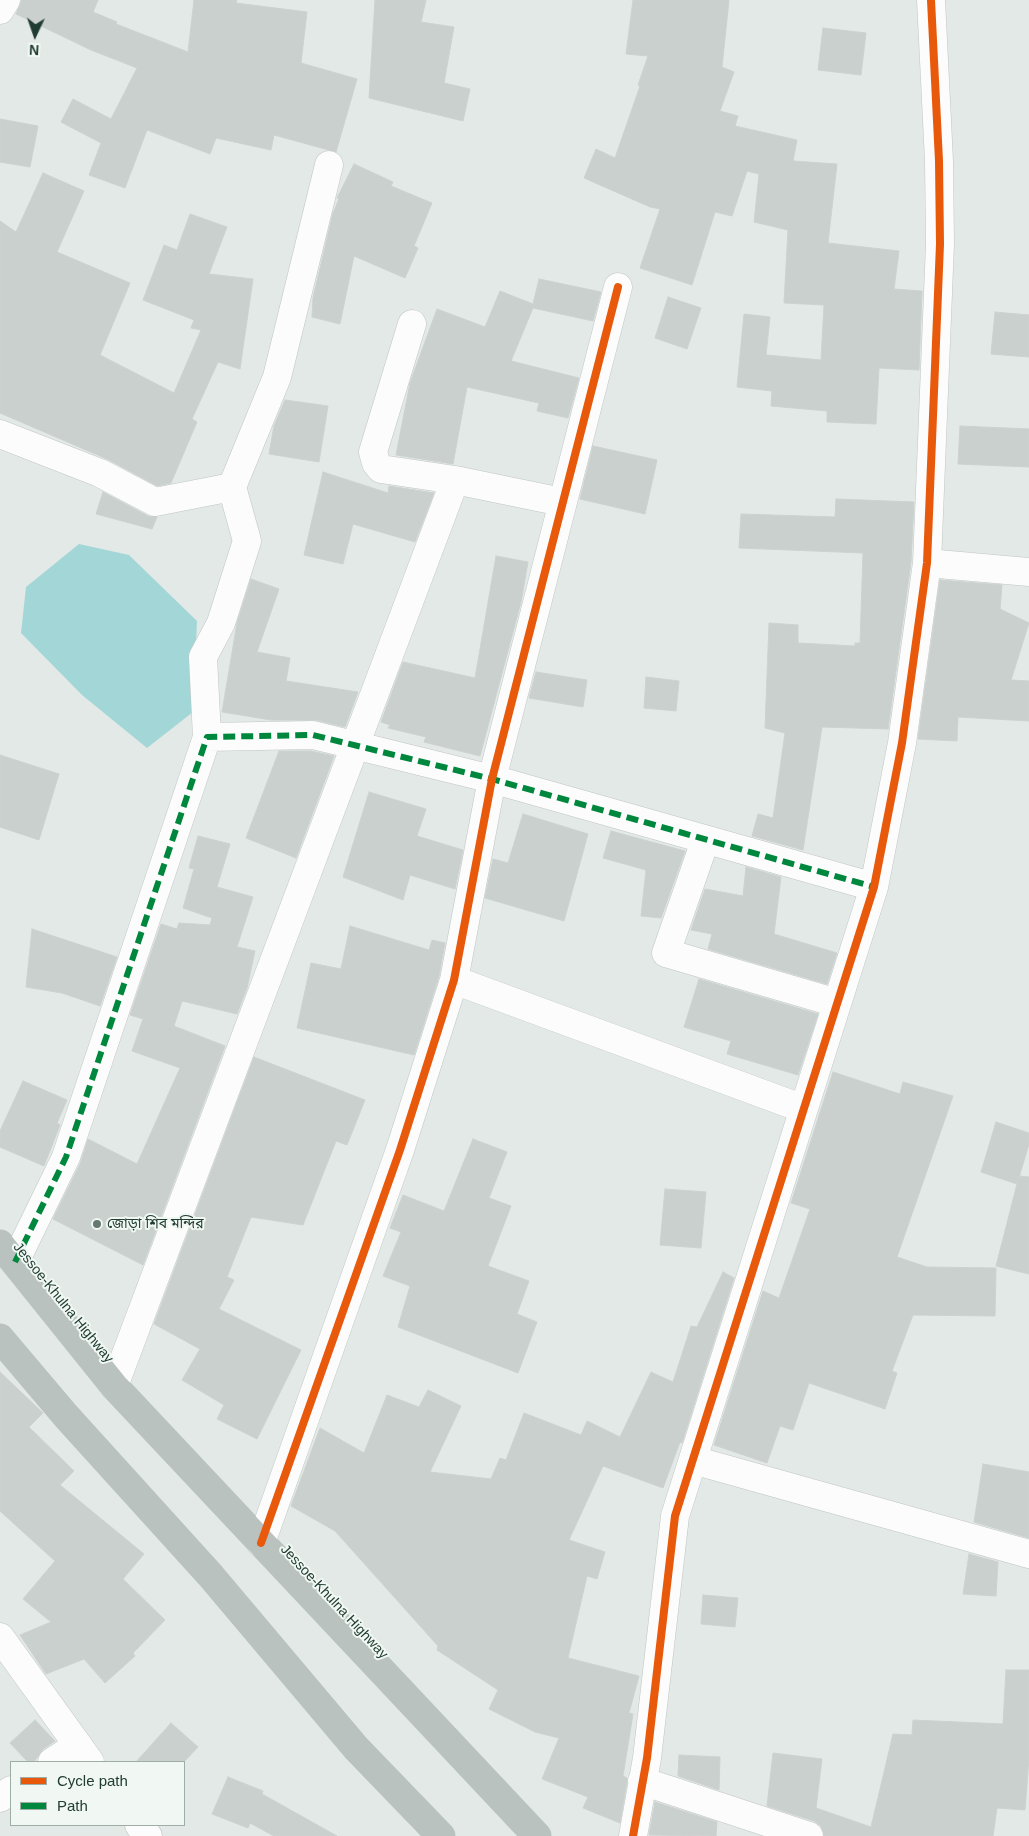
<!DOCTYPE html>
<html>
<head>
<meta charset="utf-8">
<style>
  body { margin:0 }
  #map { position:relative; width:1029px; height:1836px; overflow:hidden; background:#e3e9e6; font-family:Helvetica,sans-serif }
  canvas { display:block }
  .legend { position:absolute; left:10px; top:1761px; width:175px; height:65px; box-sizing:border-box; background:#f1f8f4; border:1px solid #9eada6; margin:0; padding:6px 9px; list-style:none; font-size:15px; color:#213c32 }
  .legend li { display:flex; align-items:center; gap:10px; height:25px }
  .legend b { width:25px; border:1px solid #9eada6 }
  .north { position:absolute; left:10px; top:10px; width:50px; height:50px; -webkit-text-stroke:4px #f1f8f4; paint-order:stroke; rotate:183deg; font-size:14px; font-weight:700; line-height:20px; text-align:center; color:#213c32 }
  .north::after { content:''; display:block; margin:auto; width:18px; height:22px; background:#213c32; clip-path:polygon(50% 0,100% 100%,50% 72%,0 100%) }
</style>
</head>
<body>
<div id="map">
<canvas width="1029" height="1836"></canvas>
<ul class="legend">
<li><b style="height:6px;background:#e8590c"></b>Cycle path</li>
<li><b style="height:6px;background:#00873e"></b>Path</li>
</ul>
<div class="north">N</div>
</div>
<script>
const ctx = document.querySelector('canvas').getContext('2d');
ctx.lineJoin = 'round';
function fill(path, color) {
  ctx.fillStyle = color;
  ctx.fill(path, 'evenodd');
}
function poly(rows) {
  const path = new Path2D();
  for (const r of rows) {
    path.moveTo(r[0], r[1]);
    for (let i = 2; i < r.length; i += 2) path.lineTo(r[i], r[i + 1]);
  }
  return path;
}
function trace(path, color, width, dash) {
  ctx.strokeStyle = color;
  ctx.lineWidth = width;
  ctx.lineCap = dash ? 'butt' : 'round';
  ctx.setLineDash(dash || []);
  ctx.stroke(path);
}
function drawText(font, color, halo, rows, align = 'center') {
  ctx.font = font + ' Helvetica,"Noto Sans Bengali",sans-serif';
  ctx.lineWidth = 4;
  ctx.setLineDash([]);
  ctx.textBaseline = 'middle';
  ctx.strokeStyle = halo;
  ctx.fillStyle = color;
  for (const [text, x, y, turn = 0] of rows) {
    ctx.save();
    ctx.translate(x, y);
    ctx.rotate((+turn || 0) * Math.PI / 180);
    ctx.textAlign = isNaN(turn) ? turn : align;
    if (halo) ctx.strokeText(text, 0, 0);
    ctx.fillText(text, 0, 0);
    ctx.restore();
  }
}
fill(poly([
  [79,544,129,555,197,621,193,712,147,748,82,695,21,633,26,587]
]), '#a3d6d7');
const building = poly([
  [22,0,98,0,93,12,117,22,116,24,188,52,194,0,237,0,236,3,307,12,301,63,357,79,336,152,274,135,271,150,216,138,210,154,147,130,125,188,89,175,101,143,61,122,73,99,111,119,137,68,91,50,16,14,22,0],
  [375,0,426,0,421,22,454,27,444,83,470,89,463,121,369,98,375,0],
  [633,0,729,0,722,67,734,72,720,111,738,116,735,126,797,140,793,161,837,164,828,243,899,251,894,289,922,291,919,370,879,368,876,424,827,422,827,411,771,406,772,391,737,387,744,314,770,317,766,355,821,360,824,305,784,303,788,230,754,222,759,174,747,171,732,216,715,212,692,285,640,268,660,209,650,207,584,178,596,149,615,158,640,86,638,85,648,56,626,54,633,0],
  [823,28,866,33,861,75,818,70,823,28],
  [0,119,38,126,30,167,0,162,0,119],
  [354,164,393,182,391,186,432,203,414,246,418,248,405,278,354,256,340,324,312,317,313,298,333,213,339,199,337,198,354,164],
  [43,173,84,191,57,252,130,283,100,355,174,393,201,330,191,328,194,320,143,300,164,245,177,250,190,214,227,227,209,274,253,279,240,369,218,362,192,419,197,422,171,483,157,486,107,459,0,413,0,221,16,232,43,173],
  [539,279,601,292,593,321,533,308,511,361,579,378,568,418,537,411,539,403,467,387,453,464,396,455,410,383,437,309,485,327,500,291,533,304,539,279],
  [668,297,701,308,687,349,655,338,668,297],
  [995,312,1029,315,1029,357,991,354,995,312],
  [285,400,328,406,319,462,269,454,274,426,285,400],
  [960,426,1029,429,1029,467,958,464,960,426],
  [593,446,657,460,645,514,580,499,593,446],
  [323,472,388,493,389,486,434,493,415,542,353,524,343,564,304,555,323,472],
  [103,492,148,516,157,517,152,529,96,514,103,492],
  [836,499,914,502,911,562,888,729,822,727,803,850,752,836,758,814,773,818,785,733,765,728,769,623,798,625,798,643,855,646,855,643,860,643,863,553,739,548,741,514,835,517,836,499],
  [496,556,528,562,521,602,480,756,424,742,426,737,388,728,390,725,381,722,403,662,475,678,496,556],
  [251,579,279,589,257,652,290,658,286,681,358,692,345,727,316,720,271,720,222,712,237,623,251,579],
  [940,580,1002,585,1000,609,1029,623,1011,680,1029,681,1029,721,958,717,957,741,918,739,940,580],
  [536,672,587,680,583,707,529,698,536,672],
  [646,677,679,681,676,711,644,708,646,677],
  [279,751,311,751,334,756,296,858,246,838,279,751],
  [0,755,59,774,39,840,0,827,0,755],
  [369,792,426,809,417,836,463,850,455,889,410,875,403,900,343,877,369,792],
  [523,814,588,834,564,921,485,898,493,859,508,863,523,814],
  [611,831,685,851,661,918,641,916,646,870,603,858,611,831],
  [198,836,230,844,217,887,253,897,237,947,255,951,247,988,237,1014,182,1001,174,1026,225,1046,143,1265,53,1219,80,1164,88,1139,137,1164,180,1068,132,1051,143,1019,130,1015,161,924,177,929,179,923,210,925,212,918,183,908,194,869,189,868,198,836],
  [746,867,781,877,774,934,837,953,827,984,708,949,712,934,691,930,705,889,743,896,746,867],
  [350,926,429,950,432,940,445,943,439,976,414,1055,297,1028,311,963,341,969,350,926],
  [32,929,117,957,100,1006,62,993,26,987,32,929],
  [699,979,818,1014,798,1075,727,1054,731,1041,684,1027,699,979],
  [254,1057,365,1100,347,1145,336,1141,303,1225,251,1217,227,1277,234,1280,219,1309,301,1350,257,1439,217,1419,224,1405,182,1380,200,1349,154,1324,254,1057],
  [833,1072,900,1094,903,1082,953,1096,897,1257,927,1267,996,1268,995,1316,913,1315,892,1371,897,1373,885,1409,809,1383,793,1430,780,1426,767,1463,714,1445,763,1291,779,1298,810,1209,791,1203,833,1072],
  [23,1081,67,1100,57,1123,60,1125,44,1166,0,1147,0,1131,23,1081],
  [996,1122,1029,1133,1029,1144,1017,1184,981,1172,996,1122],
  [473,1139,507,1152,489,1198,511,1206,488,1266,529,1281,517,1314,537,1322,518,1373,398,1327,410,1286,383,1276,401,1232,390,1228,403,1195,444,1211,473,1139],
  [1019,1176,1029,1177,1029,1274,996,1266,1019,1176],
  [665,1189,706,1192,701,1248,660,1245,665,1189],
  [723,1272,734,1278,682,1443,680,1442,663,1488,603,1466,569,1540,605,1552,597,1579,587,1576,568,1658,639,1676,629,1713,633,1714,623,1776,627,1778,627,1782,620,1823,583,1808,588,1797,542,1779,559,1738,535,1732,489,1709,498,1690,437,1650,438,1646,335,1531,291,1506,320,1428,364,1453,387,1395,419,1407,428,1390,461,1406,430,1472,491,1479,500,1458,506,1460,524,1413,581,1435,587,1421,620,1437,651,1372,673,1382,691,1326,697,1327,723,1272],
  [0,1372,43,1413,29,1427,74,1471,60,1485,144,1554,123,1579,165,1620,133,1653,135,1656,105,1683,84,1659,46,1674,20,1635,51,1622,23,1599,55,1561,0,1511,0,1372],
  [983,1464,1029,1472,1029,1538,974,1522,983,1464],
  [969,1554,998,1562,996,1596,963,1594,969,1554],
  [703,1595,738,1598,735,1627,701,1624,703,1595],
  [1006,1670,1029,1670,1029,1758,1025,1810,997,1808,993,1836,824,1836,821,1826,814,1821,767,1806,773,1753,822,1759,816,1808,871,1827,893,1734,912,1735,913,1720,1003,1724,1006,1670],
  [35,1720,55,1741,43,1749,34,1762,28,1762,10,1743,35,1720],
  [171,1723,198,1747,184,1762,136,1762,171,1723],
  [679,1755,720,1757,719,1790,678,1776,679,1755],
  [228,1777,263,1791,262,1794,337,1836,274,1836,250,1823,248,1828,212,1814,228,1777],
  [655,1802,717,1822,716,1836,649,1835,655,1802]
]);
fill(building, '#cad0cd');
trace(building, '#ccd2cf', 1);
const minor = poly([
  [0,10,6,0],
  [412,324,373,452,376,463,381,469,455,480,562,502],
  [0,434,100,473,155,502,232,487],
  [927,563,1029,572],
  [207,737,203,657,221,623,247,541,232,487,277,377,329,165],
  [705,841,666,953,837,1003],
  [454,980,804,1109],
  [15,1262,66,1157,207,737,313,735,492,779,874,887],
  [114,1386,455,480],
  [693,1460,1029,1554],
  [261,1543,400,1150,454,980,492,779,618,287],
  [0,1637,90,1762],
  [52,1762,78,1745],
  [642,1781,809,1836],
  [0,1798,11,1790],
  [139,1825,148,1836],
  [633,1836,647,1758,675,1516,874,887,902,743,927,563,940,244,939,161,931,0]
]);
const highway = poly([
  [0,1244,114,1386,537,1836],
  [0,1338,66,1416,211,1576,356,1748,441,1836]
]);
trace(minor, '#c0c6c3', 29);
trace(highway, '#bcc5c2', 29);
trace(minor, '#fbfcfb', 28);
trace(highway, '#bac2bf', 28);
trace(poly([
  [15,1262,66,1157,207,737,313,735,492,779,874,887]
]), '#00873e', 6, [12, 6]);
trace(poly([
  [261,1543,400,1150,454,980,492,779,618,287],
  [633,1836,647,1758,675,1516,874,887,902,743,927,563,940,244,939,161,931,0]
]), '#e8590c', 8);
for (const [x, y, r, color] of [
  [97,1224,5,"#657971"]
]) {
  const dot = new Path2D();
  dot.arc(x, y, r, 0, 2 * Math.PI);
  ctx.fillStyle = color;
  ctx.fill(dot);
  trace(dot, '#f1f8f4', 2);
}
drawText('14px', '#213c32', '#f1f8f4', [
  ["জোড়া শিব মন্দির",107,1224]
], 'left');
drawText('14px', '#213c32', '#f1f8f4', [
  ["Jessoe-Khulna Highway",63,1303,51],
  ["Jessoe-Khulna Highway",334,1602,47]
]);
</script>
</body>
</html>
